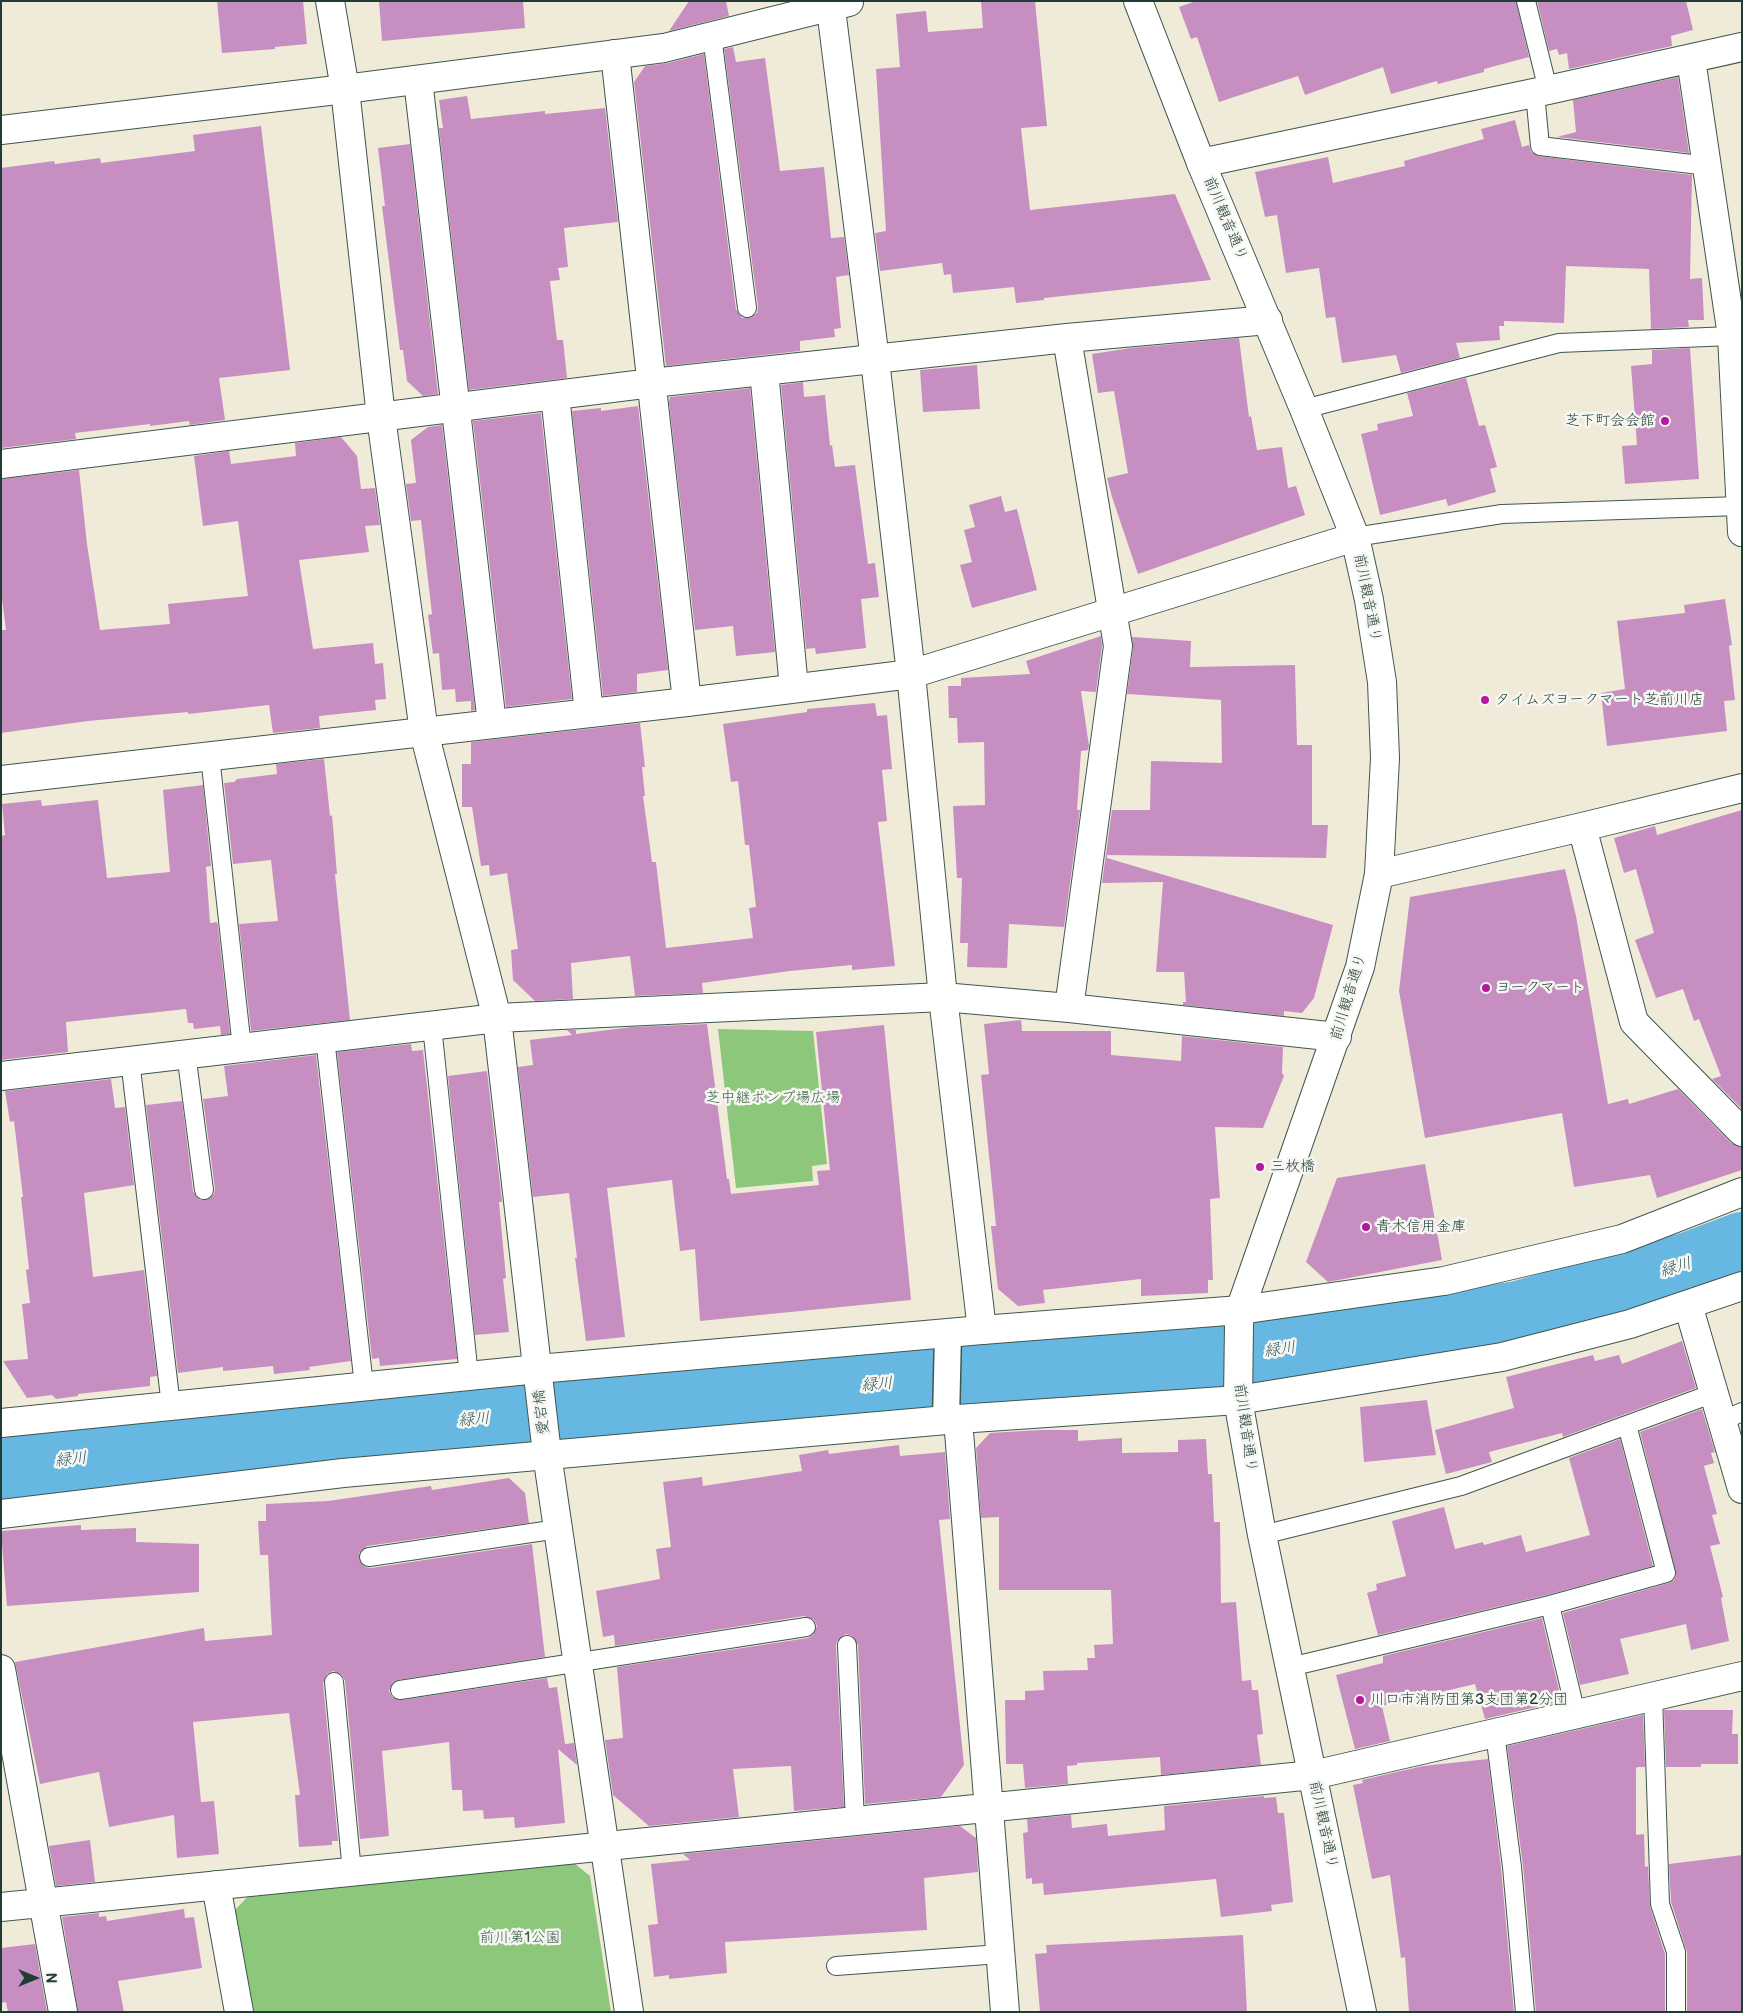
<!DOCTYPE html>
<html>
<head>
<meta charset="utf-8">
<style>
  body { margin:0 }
  #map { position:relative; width:1743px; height:2013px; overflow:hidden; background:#f0ebd8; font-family:"Balsamiq Sans",sans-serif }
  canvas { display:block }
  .frame { position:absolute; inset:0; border:2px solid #1f3d34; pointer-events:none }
  .north { position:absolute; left:10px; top:1953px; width:50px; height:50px; -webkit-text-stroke:4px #f6f6f2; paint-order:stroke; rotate:90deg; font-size:14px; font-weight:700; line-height:20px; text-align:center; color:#1f3d34 }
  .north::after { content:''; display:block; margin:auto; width:18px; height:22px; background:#1f3d34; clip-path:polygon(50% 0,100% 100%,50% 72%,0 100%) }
</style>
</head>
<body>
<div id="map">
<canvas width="1743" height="2013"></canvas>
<div class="frame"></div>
<div class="north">N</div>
</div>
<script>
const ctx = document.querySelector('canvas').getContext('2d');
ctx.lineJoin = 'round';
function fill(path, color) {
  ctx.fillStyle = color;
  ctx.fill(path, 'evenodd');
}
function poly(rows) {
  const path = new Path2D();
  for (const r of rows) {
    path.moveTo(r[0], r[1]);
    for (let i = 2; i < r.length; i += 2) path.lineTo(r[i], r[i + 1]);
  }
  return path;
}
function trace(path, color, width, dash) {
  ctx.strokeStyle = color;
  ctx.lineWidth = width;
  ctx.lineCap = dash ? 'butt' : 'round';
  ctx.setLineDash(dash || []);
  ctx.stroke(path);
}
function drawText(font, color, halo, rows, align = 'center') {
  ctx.font = font + ' "Balsamiq Sans","Klee One",sans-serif';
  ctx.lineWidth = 5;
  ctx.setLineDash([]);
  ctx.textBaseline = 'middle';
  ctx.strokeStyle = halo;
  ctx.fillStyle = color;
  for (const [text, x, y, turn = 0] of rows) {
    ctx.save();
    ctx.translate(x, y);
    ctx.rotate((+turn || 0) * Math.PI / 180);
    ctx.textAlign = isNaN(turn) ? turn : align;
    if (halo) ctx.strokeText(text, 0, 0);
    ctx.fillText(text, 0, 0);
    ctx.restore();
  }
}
fill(poly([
  [718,1029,813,1031,827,1164,812,1166,813,1181,736,1188],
  [568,1858,590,1876,611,2012,254,2012,235,1910,250,1894]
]), '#8cc77c');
trace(poly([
  [1,1467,462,1421,914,1380,1266,1352,1519,1314,1689,1265,1742,1245]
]), '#66b8e2', 66);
fill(poly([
  [217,1,303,1,307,44,275,47,275,49,222,53],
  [379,1,523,1,525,28,382,41],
  [689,1,726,1,729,16,669,31],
  [981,1,1035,1,1047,126,1021,128,1030,210,1175,194,1211,280,1044,298,1044,300,1016,303,1014,287,953,293,951,274,944,275,942,263,880,271,875,233,886,231,876,69,900,67,896,14,926,11,928,32,983,28],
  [1196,1,1516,1,1529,57,1484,69,1484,72,1438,84,1437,81,1391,94,1383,67,1305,95,1298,76,1219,102,1197,37,1191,39,1179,7],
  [1537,1,1686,1,1693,30,1671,36,1672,46,1569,69,1567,53,1559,55,1557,49,1549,51],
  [733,47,736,62,765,58,780,171,824,167,831,238,844,237,849,275,836,277,841,328,834,329,835,337,800,341,800,351,666,366,634,82,645,66,668,63,704,54,736,309,742,318,749,318,757,313,758,307,724,49],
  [1678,77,1689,153,1557,137,1576,132,1573,100],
  [467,96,471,119,545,111,545,114,605,108,618,222,564,228,568,267,558,268,560,280,550,281,557,340,563,340,567,378,469,390,439,128,443,128,439,100],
  [1515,120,1522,147,1529,145,1531,152,1538,156,1692,175,1690,279,1702,278,1704,320,1688,320,1689,327,1651,329,1649,269,1566,266,1564,323,1504,321,1504,326,1499,326,1500,340,1456,343,1460,358,1401,373,1396,355,1342,363,1335,317,1326,318,1319,268,1286,273,1277,215,1265,217,1255,172,1328,157,1333,183,1405,166,1404,161,1484,139,1481,129],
  [261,126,290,370,219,378,225,420,190,425,189,421,150,426,150,424,75,433,76,439,1,448,1,168,54,161,55,164,100,158,101,163,195,151,193,135],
  [410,144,438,394,423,396,407,381,403,350,400,350,382,206,385,206,378,148],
  [1239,338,1249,417,1251,416,1257,450,1282,447,1288,488,1296,486,1305,515,1138,574,1112,497,1107,478,1128,473,1114,391,1098,393,1092,354,1131,348],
  [1690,348,1699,479,1625,484,1622,446,1637,445,1631,366,1652,364,1652,350],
  [977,365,980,409,923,412,920,370],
  [1466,378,1479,426,1485,425,1497,467,1490,469,1496,492,1448,506,1446,499,1380,515,1361,434,1378,430,1377,424,1413,416,1407,393],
  [803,382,804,397,825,395,830,446,832,445,835,467,855,465,868,564,875,563,879,597,861,599,866,648,816,654,815,648,806,649,781,385],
  [750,388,775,652,736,656,733,626,695,630,669,402,670,397],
  [638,406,668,670,637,674,637,692,603,696,572,411,601,408,601,411],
  [541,413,572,699,506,707,473,421],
  [442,425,475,710,471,711,471,701,456,702,455,689,442,690,439,653,433,654,428,615,432,614,421,520,411,521,406,484,416,483,411,440,428,427],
  [341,437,357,456,361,489,375,488,380,525,365,526,369,552,299,560,313,649,373,643,375,664,383,663,386,699,375,700,376,710,319,716,320,728,273,733,269,705,188,714,188,712,88,721,1,733,1,630,6,630,1,592,1,479,79,470,87,544,100,630,170,624,168,604,248,596,238,521,203,526,194,456,229,451,231,464,296,456,295,443],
  [1001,496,1005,512,1017,509,1037,590,972,608,960,565,972,562,964,530,975,527,969,505],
  [1725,599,1732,645,1729,646,1735,700,1724,701,1727,731,1607,746,1601,693,1625,689,1617,621,1685,613,1684,605],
  [1101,636,1102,646,1096,692,1081,691,1089,746,1088,750,1081,751,1077,810,1080,810,1064,927,1009,924,1007,968,967,967,968,943,960,943,962,878,957,878,953,806,985,805,984,742,958,743,957,718,949,718,948,686,961,686,961,678,1030,674,1026,661],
  [1132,637,1191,641,1190,667,1295,665,1297,745,1312,745,1312,825,1328,825,1326,858,1107,855,1107,858,1333,925,1314,998,1302,1013,1284,1011,1284,1016,1183,1005,1183,1002,1186,1002,1184,972,1156,972,1163,882,1102,883,1112,810,1150,810,1151,761,1222,763,1221,700,1127,694,1133,648],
  [875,703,877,716,887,715,892,769,882,770,887,821,878,822,895,966,852,970,852,965,790,971,702,983,703,993,635,996,630,956,571,963,573,999,535,1001,513,980,511,950,518,949,507,873,490,876,489,865,481,866,472,807,462,807,462,764,471,764,471,742,640,723,645,767,642,767,645,796,643,796,652,862,656,862,666,948,753,938,749,908,756,907,749,845,745,845,738,781,731,782,723,724,807,712,807,709],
  [324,759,330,816,332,815,337,874,335,874,350,1020,251,1031,239,924,278,921,271,860,233,864,224,783,234,782,237,779,277,774,276,764],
  [203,785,211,866,206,867,210,923,217,922,218,926,230,1034,221,1035,220,1026,194,1029,193,1023,188,1023,186,1009,66,1022,68,1052,1,1060,1,836,5,835,2,804,41,800,42,806,98,800,107,878,170,872,163,790],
  [1742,810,1742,1109,1712,1079,1721,1076,1699,1019,1694,1021,1683,989,1656,998,1635,940,1654,933,1636,869,1624,873,1614,838,1655,826,1657,835],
  [1565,869,1576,916,1608,1104,1628,1099,1629,1104,1678,1089,1731,1143,1742,1147,1742,1170,1657,1198,1650,1175,1574,1187,1562,1113,1425,1138,1399,991,1410,897],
  [1021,1020,1022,1031,1111,1031,1111,1055,1181,1061,1182,1036,1283,1047,1282,1073,1284,1076,1263,1128,1215,1127,1220,1198,1210,1199,1213,1280,1208,1280,1208,1293,1141,1296,1141,1279,1043,1290,1045,1303,1018,1306,998,1289,991,1226,996,1226,981,1075,989,1074,984,1024],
  [707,1024,727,1179,729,1179,731,1194,819,1185,817,1171,830,1170,816,1032,884,1025,911,1300,700,1321,695,1249,680,1251,672,1180,607,1188,625,1337,586,1341,575,1258,577,1258,569,1193,533,1197,518,1067,533,1065,530,1040,572,1035,567,1030,576,1030,576,1034,632,1027],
  [411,1044,412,1051,423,1050,457,1359,380,1366,379,1358,372,1359,337,1052],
  [316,1055,351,1361,309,1367,310,1370,274,1374,273,1366,223,1371,223,1367,178,1373,146,1105,182,1101,193,1191,200,1200,206,1200,214,1194,215,1189,203,1099,228,1096,224,1066],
  [487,1071,502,1202,499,1202,506,1278,503,1279,509,1332,475,1335,448,1076],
  [111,1079,115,1108,125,1107,134,1185,84,1193,93,1277,144,1270,157,1376,150,1377,150,1386,78,1394,78,1396,56,1399,52,1395,27,1398,3,1361,28,1359,22,1304,30,1303,26,1270,29,1269,21,1197,23,1197,14,1121,10,1122,5,1091],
  [1425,1164,1442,1260,1328,1282,1306,1262,1337,1178],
  [1682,1341,1696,1388,1563,1437,1562,1433,1489,1452,1492,1462,1446,1474,1435,1430,1514,1408,1506,1377,1593,1355,1595,1361,1619,1355,1622,1364],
  [1427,1400,1436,1455,1364,1462,1360,1407],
  [1702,1409,1715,1452,1711,1453,1714,1463,1704,1466,1717,1514,1712,1515,1720,1544,1710,1546,1723,1597,1721,1598,1729,1641,1691,1650,1686,1624,1620,1639,1629,1674,1580,1685,1563,1613,1669,1583,1674,1580,1676,1575,1640,1432],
  [1040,1430,1078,1430,1078,1441,1122,1438,1122,1453,1178,1452,1178,1440,1206,1439,1208,1474,1212,1474,1214,1522,1220,1522,1221,1603,1236,1602,1242,1681,1251,1680,1252,1690,1258,1690,1263,1734,1257,1735,1261,1765,1161,1775,1160,1757,1077,1763,1077,1765,1067,1766,1068,1784,1025,1788,1023,1764,1006,1764,1005,1700,1025,1700,1025,1691,1044,1690,1043,1671,1088,1670,1087,1658,1095,1658,1094,1645,1113,1644,1111,1590,999,1590,999,1517,981,1518,976,1448,990,1433],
  [1620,1439,1653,1566,1547,1595,1378,1635,1367,1593,1377,1590,1376,1584,1406,1576,1392,1521,1444,1507,1455,1549,1483,1542,1484,1545,1521,1535,1526,1552,1590,1535,1569,1458],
  [899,1445,900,1456,945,1452,950,1519,939,1520,964,1765,941,1797,865,1804,858,1645,852,1636,846,1634,838,1640,836,1645,844,1807,794,1811,791,1766,733,1769,739,1817,649,1826,613,1795,605,1740,623,1738,617,1667,808,1638,813,1635,817,1626,814,1620,804,1616,615,1646,614,1635,603,1637,596,1591,660,1579,656,1549,671,1547,663,1482,702,1477,703,1486,802,1471,799,1455,828,1450,829,1454],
  [509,1478,525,1493,529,1523,367,1546,359,1553,359,1559,365,1567,371,1568,532,1544,545,1657,398,1680,393,1682,389,1691,392,1697,402,1700,547,1678,549,1688,557,1687,565,1744,574,1743,577,1765,558,1749,565,1823,515,1828,514,1817,484,1819,483,1810,463,1811,462,1790,452,1790,449,1742,382,1751,389,1836,360,1839,345,1681,342,1675,333,1671,327,1674,323,1683,338,1841,332,1841,332,1845,299,1847,295,1795,300,1795,289,1713,193,1722,201,1802,214,1801,219,1854,177,1858,174,1815,109,1827,99,1772,40,1784,15,1662,204,1628,205,1641,272,1635,268,1555,260,1555,258,1521,266,1521,266,1504,328,1501,431,1486,432,1490],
  [81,1525,81,1530,136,1528,136,1542,199,1544,199,1592,7,1606,1,1531],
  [1542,1618,1559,1690,1558,1690,1558,1700,1562,1701,1485,1719,1475,1684,1382,1706,1390,1741,1355,1749,1336,1675,1383,1663,1383,1656],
  [1664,1710,1733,1710,1732,1734,1738,1734,1738,1764,1701,1764,1701,1767,1666,1767],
  [1643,1715,1645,1767,1637,1767,1636,1769,1636,1835,1644,1834,1645,1867,1648,1866,1650,1907,1665,1954,1665,2012,1536,2012,1523,1866,1507,1746],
  [1488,1759,1501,1868,1514,2012,1409,2012,1405,1957,1401,1958,1390,1875,1372,1879,1353,1785,1363,1783,1362,1780,1423,1766],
  [1264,1796,1264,1798,1276,1797,1278,1813,1284,1813,1293,1902,1271,1905,1272,1911,1221,1917,1216,1879,1044,1895,1043,1883,1032,1884,1032,1878,1026,1879,1023,1833,1028,1832,1027,1819,1071,1815,1072,1828,1107,1824,1108,1836,1165,1830,1164,1806],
  [960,1826,976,1838,978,1872,924,1878,927,1930,725,1942,727,1973,669,1979,669,1975,654,1977,648,1925,658,1924,651,1864,690,1860,683,1854],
  [90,1840,95,1882,56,1886,49,1846],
  [1742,1855,1742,2012,1687,2012,1687,1952,1671,1902,1669,1864],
  [184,1909,185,1918,194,1917,202,1968,118,1981,124,2012,78,2012,62,1917,99,1913,99,1917,106,1916,107,1921],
  [1243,1935,1247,2012,1040,2012,1035,1954,1047,1953,1046,1945],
  [35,1944,47,2012,8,2012,6,2002,1,2003,1,1948]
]), '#c78fc1');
const service = poly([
  [1526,1,1548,90],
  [712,36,747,308],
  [1535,93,1540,146,1708,166],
  [1304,409,1559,343,1732,336],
  [1355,537,1502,514,1740,506],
  [210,756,242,1048],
  [432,1026,469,1376],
  [325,1038,364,1386],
  [186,1053,204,1190],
  [130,1060,171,1406],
  [1722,1421,1742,1412],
  [1262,1535,1461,1486,1714,1393],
  [369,1557,558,1529],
  [1550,1605,1576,1714],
  [847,1645,855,1821],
  [1290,1667,1550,1605,1666,1573,1627,1425],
  [334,1682,352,1872],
  [400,1690,806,1627],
  [1653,1696,1660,1904,1676,1952,1676,2012],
  [1495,1733,1512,1867,1525,2012],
  [836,1966,1000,1954]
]);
const pedestrian = poly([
  [946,1420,948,1333]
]);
const minor = poly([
  [330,1,345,89,381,417,424,732,497,1018,547,1454],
  [615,54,687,702],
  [1691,59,1732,336,1742,532],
  [418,80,492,724],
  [1201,163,1548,90,1742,47],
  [1067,338,1118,646,1069,1008],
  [764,371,794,688],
  [555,395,589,713],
  [1,464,652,383,1067,338,1268,320],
  [1582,827,1634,1022,1742,1132],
  [1379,874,1582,827,1742,788],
  [1,1076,497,1018,943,997,1069,1008,1337,1037],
  [1688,1305,1742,1489],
  [958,1419,1005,2012],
  [1,1423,538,1369,982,1330,1240,1310,1444,1281,1622,1239,1742,1192],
  [1,1514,343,1473,958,1419,1238,1400,1502,1357,1630,1324,1742,1286],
  [1,1669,63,2012],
  [216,1885,239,2012],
  [1,1907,1313,1775,1742,1676]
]);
const tertiary = poly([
  [830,1,875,360,911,674,943,997,982,1330],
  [1138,1,1201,163,1304,409,1355,537,1369,600,1382,682,1385,758,1379,874,1360,967,1240,1310,1239,1325,1238,1400,1262,1535,1362,2012],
  [1,130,345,89,664,48,849,2],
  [1,780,687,702,911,674,1355,537],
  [547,1454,629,2012]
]);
trace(service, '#3e574d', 20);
trace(pedestrian, '#3e574d', 29);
trace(minor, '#3e574d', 30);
trace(tertiary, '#3e574d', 30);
trace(service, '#fff', 18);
trace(pedestrian, '#fff', 26);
trace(minor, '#fff', 28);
trace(tertiary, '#fff', 28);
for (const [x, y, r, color] of [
  [1665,421,5,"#b5179e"],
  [1485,700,5,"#b5179e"],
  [1486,988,5,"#b5179e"],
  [1260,1167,5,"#b5179e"],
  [1366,1227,5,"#b5179e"],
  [1360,1700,5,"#b5179e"]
]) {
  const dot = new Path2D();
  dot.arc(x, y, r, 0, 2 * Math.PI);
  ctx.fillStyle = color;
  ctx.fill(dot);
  trace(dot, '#f6f6f2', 2);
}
drawText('15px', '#1f3d34', '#f6f6f2', [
  ["前川観音通り",1225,219,67],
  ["前川観音通り",1367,598,79],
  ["前川観音通り",1349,997,-73],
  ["愛宕橋",542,1412,-97],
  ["前川観音通り",1245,1428,82],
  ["前川観音通り",1323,1825,78]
]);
drawText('15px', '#1f3d34', '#f6f6f2', [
  ["芝下町会会館",1655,421,"right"],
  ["タイムズヨークマート芝前川店",1495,700],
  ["ヨークマート",1496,988],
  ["三枚橋",1270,1167],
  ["青木信用金庫",1376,1227],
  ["川口市消防団第3支団第2分団",1370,1700]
], 'left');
drawText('15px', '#3a6046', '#f6f6f2', [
  ["芝中継ポンプ場広場",773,1098],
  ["前川第1公園",520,1938]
]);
drawText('italic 16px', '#315c60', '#f6f6f2', [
  ["緑川",1676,1268,-17],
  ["緑川",1280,1350,-8],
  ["緑川",877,1385,-5],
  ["緑川",474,1420,-5],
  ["緑川",71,1460,-6]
]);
</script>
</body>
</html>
